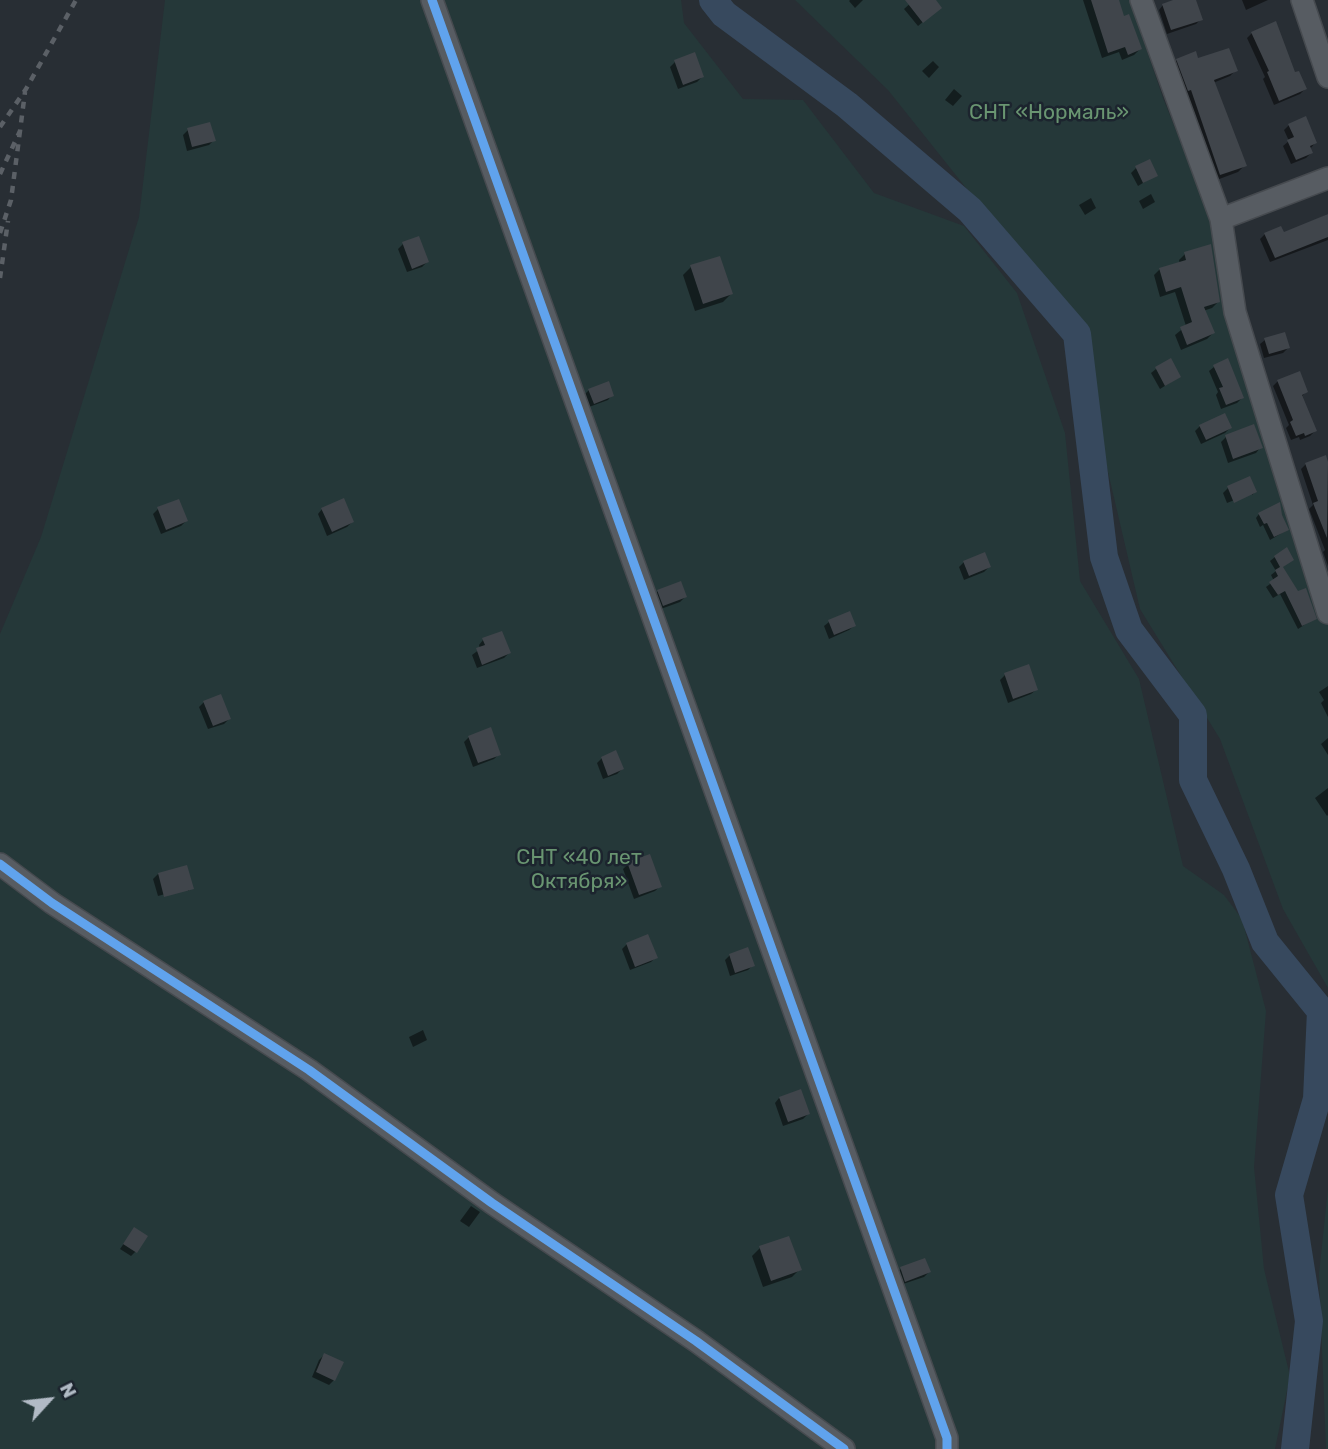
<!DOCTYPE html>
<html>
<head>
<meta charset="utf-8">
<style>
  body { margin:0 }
  #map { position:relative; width:1328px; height:1449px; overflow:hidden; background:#282e34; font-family:Rubik,sans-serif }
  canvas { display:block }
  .north { position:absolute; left:14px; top:1365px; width:70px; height:70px; -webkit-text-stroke:5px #1c242e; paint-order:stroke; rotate:63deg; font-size:19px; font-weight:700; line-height:28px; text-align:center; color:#b1bac5 }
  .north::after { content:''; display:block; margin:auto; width:24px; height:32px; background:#b1bac5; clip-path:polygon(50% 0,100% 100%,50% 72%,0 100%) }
</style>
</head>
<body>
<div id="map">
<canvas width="1328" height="1449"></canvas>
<div class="north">N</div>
</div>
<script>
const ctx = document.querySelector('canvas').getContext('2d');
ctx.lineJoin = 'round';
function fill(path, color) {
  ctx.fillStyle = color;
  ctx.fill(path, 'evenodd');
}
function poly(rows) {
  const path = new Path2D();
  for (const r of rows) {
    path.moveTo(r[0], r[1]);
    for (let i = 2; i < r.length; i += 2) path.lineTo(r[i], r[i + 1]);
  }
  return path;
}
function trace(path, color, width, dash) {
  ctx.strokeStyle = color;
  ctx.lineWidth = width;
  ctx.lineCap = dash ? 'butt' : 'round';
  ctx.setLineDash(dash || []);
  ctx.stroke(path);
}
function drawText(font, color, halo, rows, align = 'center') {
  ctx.font = font + ' Rubik,sans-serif';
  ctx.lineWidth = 5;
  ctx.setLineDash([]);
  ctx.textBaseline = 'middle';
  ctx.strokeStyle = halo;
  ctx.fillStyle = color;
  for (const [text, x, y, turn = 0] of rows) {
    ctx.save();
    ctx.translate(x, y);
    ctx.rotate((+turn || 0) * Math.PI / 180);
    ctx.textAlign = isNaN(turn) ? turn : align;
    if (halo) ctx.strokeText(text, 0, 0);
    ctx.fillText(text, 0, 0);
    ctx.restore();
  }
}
fill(poly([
  [165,0,681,0,684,23,743,99,803,100,874,193,964,226,1017,293,1065,433,1080,581,1139,679,1183,866,1224,895,1242,919,1266,1011,1254,1167,1264,1269,1290,1376,1275,1449,0,1449,0,634,41,537,139,217],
  [795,0,1130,0,1163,98,1218,235,1328,611,1328,988,1283,909,1220,739,1140,609,1073,322,888,90],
  [1328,1188,1328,1449,1326,1449,1319,1274]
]), '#253839');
fill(poly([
  [850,0,863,0,855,8,849,1],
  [914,0,934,0,935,12,918,26,904,9],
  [1083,0,1117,0,1123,18,1140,49,1134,55,1122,60,1119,52,1102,58],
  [1179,0,1195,0,1201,19,1196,24,1167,34,1159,10,1163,5],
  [1242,0,1268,0,1246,10],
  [1252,33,1294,75,1305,89,1300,94,1274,105,1263,79,1265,77,1247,38],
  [1177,60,1197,60,1236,70,1230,76,1213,83,1245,165,1238,172,1214,181,1171,67],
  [933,61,939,67,929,78,922,71],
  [675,62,702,77,697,82,678,89,670,67],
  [954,89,962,96,953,106,945,100],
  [1289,125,1315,143,1310,149,1311,153,1306,158,1291,164,1283,146,1289,141,1284,130],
  [188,130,214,140,209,145,187,151,183,135],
  [1136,168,1156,175,1138,186,1131,173],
  [1151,194,1155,202,1143,209,1139,201],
  [1091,198,1096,208,1085,215,1079,205],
  [1328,214,1328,240,1270,262,1260,239,1265,234,1283,235],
  [418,238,427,262,422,267,407,272,398,249,403,244],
  [1185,254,1218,302,1212,308,1203,311,1213,333,1207,339,1181,350,1175,335,1186,326,1175,292,1160,297,1154,275,1160,269,1180,264,1179,260],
  [691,267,731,294,723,302,695,311,683,275],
  [1265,340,1288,348,1283,353,1264,358,1260,344],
  [1227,361,1242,398,1237,403,1221,409,1216,395,1218,392,1209,371,1214,367],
  [1156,369,1179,377,1160,389,1151,373],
  [1278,381,1306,392,1301,397,1315,431,1310,436,1300,440,1299,437,1291,440,1286,428,1289,425,1273,386],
  [589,390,612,395,608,400,589,407,584,395],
  [1200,426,1230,428,1225,433,1201,444,1195,431],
  [1226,437,1260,448,1256,453,1228,463,1221,442],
  [1325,458,1328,467,1328,566,1323,552,1325,550,1309,509,1313,505,1301,469,1306,464],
  [1249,479,1255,492,1252,495,1252,493,1227,503,1223,493,1228,488],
  [178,501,186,521,181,526,161,534,153,514,158,509],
  [322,509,352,522,347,527,327,536,318,514],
  [1259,514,1287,530,1270,540,1263,525,1260,527,1256,518],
  [1275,557,1292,560,1281,568,1315,618,1298,629,1280,594,1273,598,1266,587,1274,581,1271,575,1276,571,1270,561],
  [964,562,989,567,984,572,964,580,959,567],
  [658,591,685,597,680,602,658,610,653,596],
  [829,622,854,626,849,630,829,639,824,626],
  [483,640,509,653,504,658,477,668,472,655,480,649,479,645],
  [1005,675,1036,690,1031,694,1008,703,1000,680],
  [1328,686,1328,717,1321,703,1324,700,1319,692],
  [204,702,229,719,224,724,208,729,199,707],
  [469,737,499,754,494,759,473,767,464,742],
  [1328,738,1328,755,1321,744],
  [602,758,622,769,617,774,603,779,597,763],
  [1328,788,1328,815,1327,816,1315,798],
  [628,864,660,886,655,891,634,899,623,869],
  [158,874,192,888,188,891,188,888,158,896,153,879],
  [627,944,656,957,651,962,630,970,622,949],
  [730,955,753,965,748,970,730,976,725,960],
  [423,1030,427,1040,413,1047,409,1037],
  [779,1098,808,1114,803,1119,783,1126,775,1103],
  [471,1206,480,1212,469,1227,460,1221],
  [134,1229,136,1251,131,1256,120,1249],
  [760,1248,800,1269,792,1277,763,1287,752,1256],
  [901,1269,929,1272,924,1277,900,1285,896,1273],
  [324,1355,334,1380,329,1385,312,1377,319,1360]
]), '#0007');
trace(poly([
  [713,0,724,14,847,105,970,210,1077,334,1104,557,1129,630,1193,715,1193,780,1236,869,1265,942,1321,1011,1317,1099,1289,1195,1309,1321,1295,1449]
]), '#37495e', 28);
fill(poly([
  [905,0,936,0,942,8,923,23],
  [1091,0,1119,0,1124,16,1129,14,1142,49,1128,55,1125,47,1108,53],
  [1173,0,1196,0,1203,20,1171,30,1162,4],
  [1276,21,1295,72,1299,71,1307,89,1279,101,1267,72,1269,71,1251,32],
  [1229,48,1238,71,1214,80,1247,166,1220,175,1191,90,1188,91,1176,59,1196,51,1198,58],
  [695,52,704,77,683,85,674,60],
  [1306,116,1317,143,1310,146,1313,153,1296,160,1287,140,1294,137,1288,124],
  [210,122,216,141,192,147,187,128],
  [1150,159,1158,176,1143,183,1135,166],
  [1328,214,1328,237,1275,258,1264,233,1281,226,1284,232],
  [419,236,429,262,412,269,402,242],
  [1211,244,1220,302,1204,307,1215,333,1187,345,1180,327,1192,322,1181,287,1166,292,1159,268,1186,260,1184,252],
  [720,256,733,294,703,304,690,265],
  [1285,332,1290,348,1269,354,1264,338],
  [1171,358,1181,377,1165,386,1155,367],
  [1228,358,1244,398,1226,405,1219,388,1223,387,1213,365],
  [1300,371,1308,392,1302,395,1317,431,1305,436,1304,433,1296,436,1290,422,1293,420,1277,380],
  [609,381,614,396,594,404,588,389],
  [1225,413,1232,428,1206,440,1199,425],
  [1254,424,1263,448,1233,459,1225,435],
  [1326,455,1328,462,1327,538,1313,503,1318,501,1305,463],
  [1250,476,1257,492,1234,503,1227,486],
  [344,498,354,522,332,532,321,508],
  [179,499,188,521,166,530,157,507],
  [1280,502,1282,515,1289,530,1274,537,1267,523,1264,524,1258,513],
  [1287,547,1294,560,1283,567,1298,591,1306,588,1317,619,1302,626,1285,591,1278,595,1269,582,1278,576,1275,570,1280,567,1274,556],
  [985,552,991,567,969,576,963,561],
  [681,581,687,597,663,606,657,590],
  [850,611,856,626,834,635,828,620],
  [502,631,511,653,482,665,476,648,485,645,482,638],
  [1029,664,1038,690,1013,699,1004,673],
  [221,694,231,719,213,726,203,701],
  [491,727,501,755,478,763,468,736],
  [616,750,624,769,608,776,601,757],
  [650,854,662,887,639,895,627,862],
  [187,865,194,889,164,897,158,873],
  [648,934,658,958,635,967,626,943],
  [748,947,755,966,735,973,729,954],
  [801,1089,810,1114,788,1122,779,1097],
  [134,1227,148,1236,137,1253,123,1244],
  [789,1236,802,1270,771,1281,759,1246],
  [925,1258,931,1272,905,1282,900,1267],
  [324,1353,344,1362,335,1381,316,1372]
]), '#40454b');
const minor = poly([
  [432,0,947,1438,947,1449],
  [1141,0,1221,219,1235,312,1328,613],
  [1302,0,1328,77],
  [1221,219,1328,178],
  [0,864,52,903,309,1070,492,1203,696,1341,844,1449]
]);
trace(minor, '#464a4f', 24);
trace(minor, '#575c62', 21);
trace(poly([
  [0,127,26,89,76,0],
  [0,174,20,131,25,92],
  [0,233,11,200,20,131],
  [0,278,8,221]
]), '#5b6066', 4.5, [7, 7]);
trace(poly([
  [432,0,947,1438,947,1449],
  [0,864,52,903,309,1070,492,1203,696,1341,844,1449]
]), '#60a3ed', 9);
drawText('21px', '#699571', '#1c242e', [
  ["СНТ «Нормаль»",1049,113],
  ["СНТ «40 лет",579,858],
  ["Октября»",579,882]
]);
</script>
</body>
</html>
